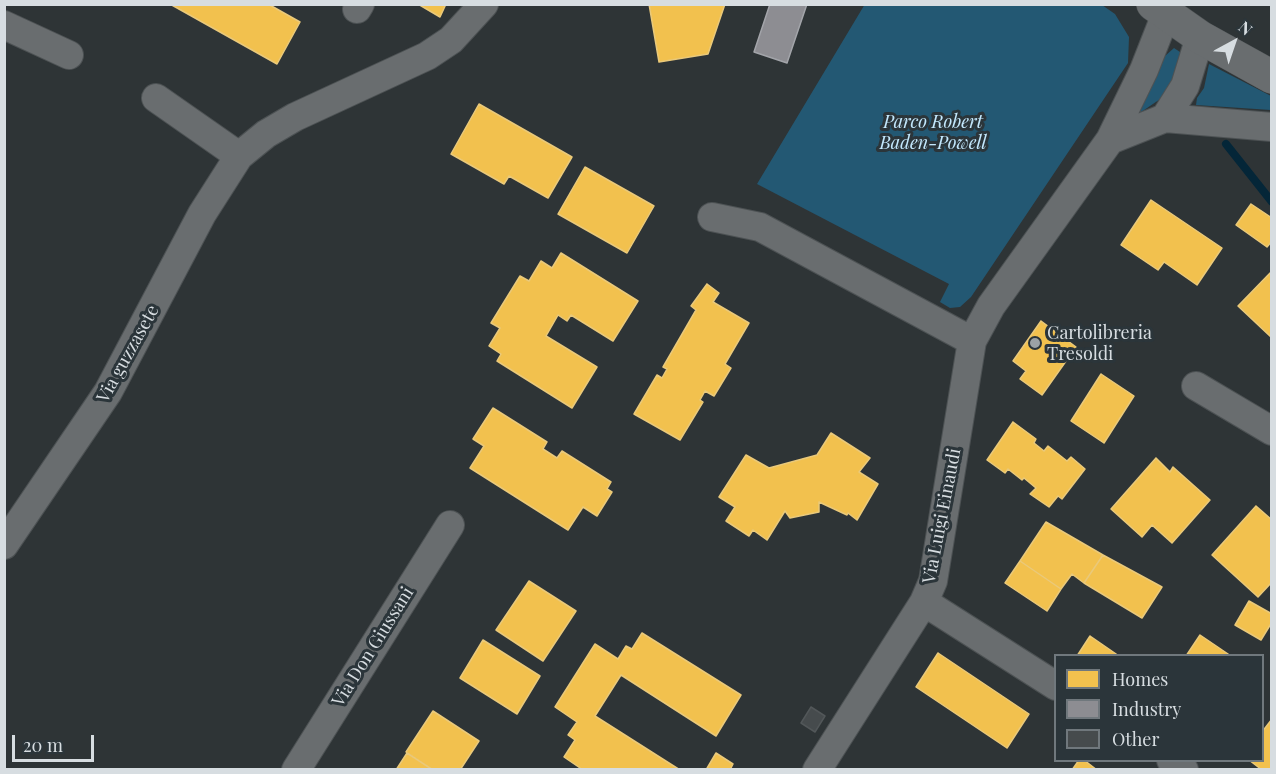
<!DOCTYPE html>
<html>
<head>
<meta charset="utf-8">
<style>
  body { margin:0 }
  #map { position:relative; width:1276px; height:774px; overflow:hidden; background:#2e3436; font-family:"Playfair Display",serif }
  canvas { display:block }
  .frame { position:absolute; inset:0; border:6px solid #d7dde1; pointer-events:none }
  .legend { position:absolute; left:1054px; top:654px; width:210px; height:108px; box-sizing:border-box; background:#2b353a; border:2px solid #70787d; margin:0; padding:8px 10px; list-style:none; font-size:18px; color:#d7dde1 }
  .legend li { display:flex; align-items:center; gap:12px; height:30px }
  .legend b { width:30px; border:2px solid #70787d }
  .north { position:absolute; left:1204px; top:12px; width:60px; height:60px; -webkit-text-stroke:4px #2b353a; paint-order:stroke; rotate:40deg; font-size:16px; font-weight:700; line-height:24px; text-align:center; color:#d7dde1 }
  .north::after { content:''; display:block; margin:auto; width:21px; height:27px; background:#d7dde1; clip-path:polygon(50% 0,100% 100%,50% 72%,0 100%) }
  .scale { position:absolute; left:12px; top:735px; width:82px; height:27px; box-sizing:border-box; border:3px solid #d7dde1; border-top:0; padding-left:8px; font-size:18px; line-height:21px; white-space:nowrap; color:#d7dde1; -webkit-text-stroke:4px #2b353a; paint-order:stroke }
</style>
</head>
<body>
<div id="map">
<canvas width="1276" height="774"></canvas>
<div class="frame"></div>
<ul class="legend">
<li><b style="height:16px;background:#f2c14e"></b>Homes</li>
<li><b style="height:16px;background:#8d8d92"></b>Industry</li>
<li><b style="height:16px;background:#464b4d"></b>Other</li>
</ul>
<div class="north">N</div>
<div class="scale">20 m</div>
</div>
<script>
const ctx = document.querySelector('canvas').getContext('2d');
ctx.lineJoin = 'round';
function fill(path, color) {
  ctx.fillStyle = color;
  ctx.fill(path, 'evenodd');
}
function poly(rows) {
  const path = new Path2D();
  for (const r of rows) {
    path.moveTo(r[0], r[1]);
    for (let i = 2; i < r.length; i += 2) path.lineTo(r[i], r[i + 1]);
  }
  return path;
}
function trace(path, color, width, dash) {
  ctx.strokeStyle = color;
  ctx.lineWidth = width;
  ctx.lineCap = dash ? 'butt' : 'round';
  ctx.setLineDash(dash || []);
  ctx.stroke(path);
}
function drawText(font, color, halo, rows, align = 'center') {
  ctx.font = font + ' "Playfair Display",serif';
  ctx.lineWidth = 6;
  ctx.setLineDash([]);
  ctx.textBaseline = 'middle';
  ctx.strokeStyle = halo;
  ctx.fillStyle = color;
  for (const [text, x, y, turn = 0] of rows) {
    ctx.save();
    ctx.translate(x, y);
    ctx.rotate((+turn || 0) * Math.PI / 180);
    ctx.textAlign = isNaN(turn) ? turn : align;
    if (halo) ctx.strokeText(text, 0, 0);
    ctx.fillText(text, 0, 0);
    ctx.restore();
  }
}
fill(poly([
  [865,4,1102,5,1115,14,1129,37,1128,63,971,297,960,307,950,308,940,302,949,284,757,184],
  [1174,48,1180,52,1180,69,1166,95,1131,119,1138,98,1165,56],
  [1209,64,1271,96,1271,110,1196,105,1197,98,1204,88]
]), '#235873');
const homes = poly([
  [170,4,268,4,300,22,277,64,170,4],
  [418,4,446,4,440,17,418,4],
  [649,4,725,4,708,54,659,62,649,4],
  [479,104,572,157,548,198,509,176,504,184,451,154,479,104],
  [585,167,654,206,627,253,558,214,585,167],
  [1151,200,1222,248,1197,285,1164,262,1158,270,1121,245,1151,200],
  [1251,204,1272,218,1272,241,1267,247,1236,225,1251,204],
  [561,253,638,301,613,341,571,315,567,321,558,315,546,336,597,367,572,408,497,361,501,354,489,346,500,328,491,323,520,276,529,281,541,261,552,268,561,253],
  [1272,271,1272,338,1238,306,1272,271],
  [707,284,719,293,713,302,749,323,725,364,731,368,714,396,705,391,700,400,703,402,680,440,634,414,657,375,662,378,667,369,663,367,696,310,691,306,707,284],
  [1041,321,1076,347,1042,395,1020,379,1026,371,1013,361,1041,321],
  [1101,374,1134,396,1104,443,1071,421,1101,374],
  [493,408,547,442,543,449,557,458,562,451,611,482,607,489,612,492,597,516,583,507,568,530,470,468,484,446,473,439,493,408],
  [1013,422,1036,439,1034,443,1044,451,1048,446,1067,461,1071,457,1085,469,1062,499,1058,496,1049,507,1030,494,1036,488,1024,478,1022,480,1008,469,1005,473,987,460,1013,422],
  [831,433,870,458,859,472,878,484,857,520,848,513,847,515,819,502,819,512,790,518,785,511,767,540,753,530,749,536,726,521,735,507,719,497,746,455,769,468,817,455,831,433],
  [1156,458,1170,472,1173,467,1210,500,1172,543,1152,525,1142,537,1111,509,1156,458],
  [1256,506,1272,520,1272,582,1258,597,1212,555,1256,506],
  [1046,522,1103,555,1084,583,1072,574,1061,589,1020,561,1046,522],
  [1103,555,1162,587,1142,618,1084,583,1103,555],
  [1020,561,1061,589,1047,611,1005,583,1020,561],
  [529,581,576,611,543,661,496,630,529,581],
  [1249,601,1272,614,1272,622,1261,640,1235,625,1249,601],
  [642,633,741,695,716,736,621,675,595,716,680,770,583,770,564,757,575,740,568,735,577,722,555,707,595,644,618,659,626,646,632,649,642,633],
  [1200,635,1231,656,1186,656,1200,635],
  [1090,636,1119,656,1077,656,1090,636],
  [483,640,540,676,517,714,460,678,483,640],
  [938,653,1029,714,1007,748,916,687,938,653],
  [433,711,479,741,460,770,433,770,406,752,433,711],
  [1272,719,1272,770,1262,770,1249,760,1262,760,1262,732,1272,719],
  [407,753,433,770,396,770,407,753],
  [716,753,733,764,730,770,706,770,716,753],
  [1079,760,1084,760,1097,770,1072,770,1079,760]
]);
fill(homes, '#f2c14e');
trace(homes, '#eac97a', 1.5);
const industry = poly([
  [770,4,807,4,787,63,754,52,770,4]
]);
fill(industry, '#8d8d92');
trace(industry, '#a3a5aa', 1.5);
trace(poly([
  [1226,144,1272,202]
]), '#042638', 8);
const building = poly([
  [811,707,825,716,815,732,801,723,811,707]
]);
fill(building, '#464b4d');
trace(building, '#525759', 1.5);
const minor = poly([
  [357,9,360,4],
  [4,25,69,55],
  [156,98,239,156],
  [1165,118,1185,86,1200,37],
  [1110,140,1165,118,1272,127],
  [712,217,760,227,972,341],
  [1196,386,1272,431],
  [4,545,108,392,202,214,239,156,266,134,295,117,427,56,451,40,484,4],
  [924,602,1056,686],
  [1171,760,1184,770],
  [296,770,450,525],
  [817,770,924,602,933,581,972,341,991,306,1110,140,1144,70,1166,14]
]);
const tertiary = poly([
  [1153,4,1200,37,1272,77]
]);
trace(minor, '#4d5254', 30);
trace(tertiary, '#4d5254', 34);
trace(minor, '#696d6f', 28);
trace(tertiary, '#696d6f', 33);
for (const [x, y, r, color] of [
  [1035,343,6,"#9ca2a5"]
]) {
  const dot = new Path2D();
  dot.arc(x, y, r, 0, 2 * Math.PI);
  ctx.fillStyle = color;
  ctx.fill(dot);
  trace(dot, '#2b353a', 2);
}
drawText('italic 18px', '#c3e8fd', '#2b353a', [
  ["Parco Robert",933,122],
  ["Baden-Powell",933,143]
]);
drawText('18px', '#d7dde1', '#2b353a', [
  ["Cartolibreria",1047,333],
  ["Tresoldi",1047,354]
], 'left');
drawText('18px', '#d7dde1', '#2b353a', [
  ["Via guzzasete",128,354,-61],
  ["Via Luigi Einaudi",942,516,-79],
  ["Via Don Giussani",373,647,-58]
]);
</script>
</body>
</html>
